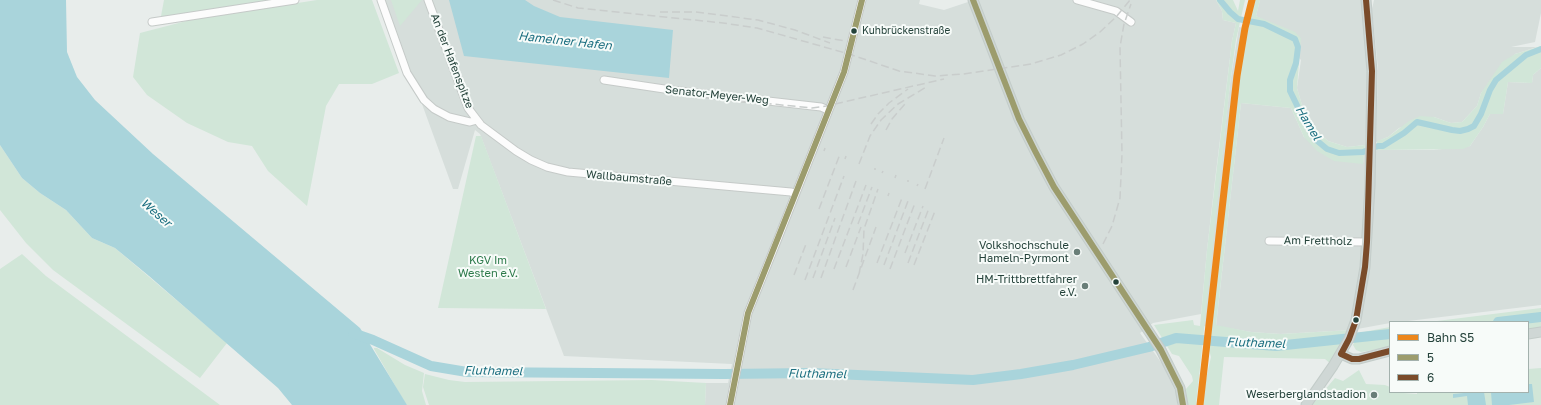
<!DOCTYPE html>
<html>
<head>
<meta charset="utf-8">
<style>
  body { margin:0 }
  #map { position:relative; width:1541px; height:405px; overflow:hidden; background:#e8edeb; font-family:"Golos Text",sans-serif }
  canvas { display:block }
  .legend { position:absolute; left:1389px; top:321px; width:140px; height:72px; box-sizing:border-box; background:#f7fbf9; border:1px solid #a3b1ad; margin:0; padding:5px 7px; list-style:none; font-size:12px; color:#24423a }
  .legend li { display:flex; align-items:center; gap:8px; height:20px }
  .legend b { width:20px; border:1px solid #a3b1ad }
</style>
</head>
<body>
<div id="map">
<canvas width="1541" height="405"></canvas>
<ul class="legend">
<li><b style="height:5px;background:#ec861a"></b>Bahn S5</li>
<li><b style="height:5px;background:#9c9c6d"></b>5</li>
<li><b style="height:5px;background:#7a4b2a"></b>6</li>
</ul>
</div>
<script>
const ctx = document.querySelector('canvas').getContext('2d');
ctx.lineJoin = 'round';
function fill(path, color) {
  ctx.fillStyle = color;
  ctx.fill(path, 'evenodd');
}
function poly(rows) {
  const path = new Path2D();
  for (const r of rows) {
    path.moveTo(r[0], r[1]);
    for (let i = 2; i < r.length; i += 2) path.lineTo(r[i], r[i + 1]);
  }
  return path;
}
function trace(path, color, width, dash) {
  ctx.strokeStyle = color;
  ctx.lineWidth = width;
  ctx.lineCap = dash ? 'butt' : 'round';
  ctx.setLineDash(dash || []);
  ctx.stroke(path);
}
function drawText(font, color, halo, rows, align = 'center') {
  ctx.font = font + ' "Golos Text",sans-serif';
  ctx.lineWidth = 4;
  ctx.setLineDash([]);
  ctx.textBaseline = 'middle';
  ctx.strokeStyle = halo;
  ctx.fillStyle = color;
  for (const [text, x, y, turn = 0] of rows) {
    ctx.save();
    ctx.translate(x, y);
    ctx.rotate((+turn || 0) * Math.PI / 180);
    ctx.textAlign = isNaN(turn) ? turn : align;
    if (halo) ctx.strokeText(text, 0, 0);
    ctx.fillText(text, 0, 0);
    ctx.restore();
  }
}
fill(poly([
  [384,0,920,0,919,4,944,10,974,0,1216,0,1222,11,1223,20,1236,23,1232,41,1215,180,1207,250,1201,314,1153,323,1140,333,1163,365,1177,395,1177,405,705,405,706,383,728,383,732,364,564,356,480,134,475,130,458,189,453,189],
  [1260,0,1362,0,1369,75,1365,145,1347,147,1328,141,1319,133,1302,105,1297,88,1301,60,1263,20,1256,16],
  [1374,0,1541,0,1541,13,1535,42,1511,47,1537,47,1515,54,1481,93,1477,106,1462,122,1451,123,1434,117,1399,128,1388,137,1376,142,1378,69,1372,9],
  [1239,27,1247,29,1238,85,1210,327,1203,326,1230,84],
  [1541,68,1541,305,1400,322,1390,322,1390,323,1352,330,1280,334,1251,332,1216,326,1241,103,1291,108,1304,137,1363,163,1364,154,1377,150,1433,150,1470,146,1483,127,1490,114,1503,114,1508,82,1532,83,1533,75]
]), '#d6dedb');
fill(poly([
  [164,0,271,0,173,16,161,16],
  [317,0,372,0,399,73,372,84,339,84,326,106,307,206,268,171,252,146,228,142,187,123,147,95,133,77,140,33,194,19],
  [391,0,422,0,400,26],
  [1216,0,1233,0,1238,11,1240,0,1245,0,1236,40,1230,84,1196,405,1187,405,1186,389,1193,381,1192,376,1179,356,1172,354,1154,325,1193,320,1194,325,1200,326,1207,250,1232,41,1236,23,1223,20,1222,11],
  [1254,0,1260,0,1256,16,1295,32,1301,38,1297,88,1302,105,1319,133,1328,141,1347,147,1365,145,1363,164,1334,161,1317,151,1304,137,1291,108,1241,103,1216,325,1251,332,1280,334,1352,330,1333,366,1325,359,1224,357,1219,405,1203,405,1206,379,1211,357,1208,346,1238,85,1244,41],
  [1541,46,1541,68,1533,75,1532,83,1508,82,1503,114,1490,114,1483,127,1470,146,1463,149,1377,150,1377,141,1388,137,1409,121,1420,116,1434,117,1451,123,1462,122,1477,106,1481,93,1502,62,1515,54],
  [476,136,481,136,546,309,438,308],
  [0,145,22,178,40,193,66,210,92,238,115,248,227,343,200,378,53,270,26,243,0,210],
  [22,254,46,276,220,405,0,405,0,269],
  [1541,308,1541,329,1528,330,1528,322,1429,322],
  [1390,327,1390,347,1361,352,1356,350,1353,345,1358,333],
  [374,348,377,348,405,365,424,373,422,391,426,405,407,405,405,403,374,349],
  [1541,368,1541,405,1312,405,1335,378,1343,381,1359,370,1366,384,1385,385,1390,387,1390,392,1417,394,1417,392,1528,392,1528,369],
  [425,374,449,380,465,382,652,380,706,383,705,405,429,405,423,387]
]), '#d1e6d8');
fill(poly([
  [0,0,66,0,67,52,77,77,95,100,153,154,360,328,407,405,292,405,278,388,149,276,115,248,92,238,66,210,40,193,22,178,0,145],
  [449,0,525,0,534,6,560,17,673,30,669,78,464,56],
  [1528,384,1532,384,1534,402,1509,405,1492,405,1491,392,1528,392],
  [1475,392,1484,392,1486,405,1468,405,1467,396,1453,398,1453,394]
]), '#a9d4db');
trace(poly([
  [1220,0,1230,12,1238,19,1264,24,1295,39,1298,47,1296,63,1290,80,1290,91,1307,126,1315,139,1327,149,1339,153,1363,152,1378,146,1383,146,1404,133,1417,122,1452,130,1460,131,1468,129,1474,126,1481,114,1490,90,1496,80,1526,55,1541,49]
]), '#a9d4db', 6);
trace(poly([
  [1498,322,1541,317],
  [353,333,373,340,431,366,467,372,724,374,811,373,973,380,1021,374,1073,365,1149,347,1176,338,1276,346,1390,334]
]), '#a9d4db', 10);
const minor = poly([
  [381,0,407,73,424,100,434,109,449,117,470,122,477,120],
  [428,0,468,108,481,125,516,151,531,160,547,167,568,172,791,192,795,194],
  [1077,0,1116,11,1131,22],
  [152,22,295,0],
  [604,80,671,90,821,107,828,110],
  [1269,241,1367,242],
  [730,405,748,313,777,241,844,72,862,0]
]);
const major = poly([
  [973,0,1019,119,1035,151,1054,187,1161,350,1180,388,1183,405],
  [1528,334,1541,332],
  [1341,354,1352,359,1359,359,1390,351],
  [1306,405,1333,366,1349,339,1356,320,1365,267,1370,186,1372,71,1366,0]
]);
trace(minor, '#c5cac8', 9);
trace(major, '#c3ccc9', 11);
trace(minor, '#fcfcfc', 7);
trace(major, '#cfd7d5', 9);
trace(poly([
  [553,0,578,8,723,23,757,28,849,54,899,71,935,76,963,74,1031,64,1061,55,1083,44,1100,32,1116,17,1130,0],
  [660,12,696,12,758,20,795,30,830,43],
  [823,37,845,41],
  [692,96,812,108,826,106,944,79],
  [871,124,878,114,889,103,908,89],
  [886,130,892,119,905,104],
  [824,151,825,148],
  [845,159,846,156],
  [859,164,870,136,881,120,898,104,928,86],
  [875,170,875,168],
  [882,173,883,171],
  [895,178,896,175],
  [908,182,908,180],
  [917,186,918,184],
  [925,189,944,138],
  [888,196,889,193],
  [819,209,840,154],
  [858,224,872,187],
  [1103,244,1112,226,1120,198,1122,154,1120,47,1124,24,1131,4],
  [905,253,923,206],
  [877,263,902,198],
  [908,263,929,208],
  [884,265,908,201],
  [914,265,935,211],
  [846,267,861,227],
  [834,269,866,185],
  [890,269,915,203],
  [859,274,863,254,864,229,878,189],
  [794,275,806,244],
  [813,278,835,218],
  [821,278,856,181],
  [805,280,844,176],
  [853,290,876,227]
]), '#c9cdcc', 1.5, [8, 4]);
trace(poly([
  [973,0,1019,119,1035,151,1054,187,1161,350,1180,388,1183,405],
  [730,405,748,313,844,72,862,0]
]), '#9c9c6d', 6);
trace(poly([
  [1366,0,1372,71,1367,242,1365,267,1356,320,1349,339,1341,354,1352,359,1359,359,1390,351]
]), '#7a4b2a', 6);
trace(poly([
  [1200,405,1237,76,1245,28,1252,0]
]), '#ec861a', 7);
for (const [x, y, r, color] of [
  [854,31,3.5,"#24423a"],
  [1077,252,4,"#697e78"],
  [1116,282,3.5,"#24423a"],
  [1085,286,4,"#697e78"],
  [1356,320,3.5,"#24423a"],
  [1374,395,4,"#697e78"]
]) {
  const dot = new Path2D();
  dot.arc(x, y, r, 0, 2 * Math.PI);
  ctx.fillStyle = color;
  ctx.fill(dot);
  trace(dot, '#f7fbf9', 1.5);
}
drawText('10px', '#24423a', '#f7fbf9', [
  ["Kuhbrückenstraße",862,31]
], 'left');
drawText('11px', '#24423a', '#f7fbf9', [
  ["An der Hafenspitze",452,61,69],
  ["Senator-Meyer-Weg",717,95,6],
  ["Wallbaumstraße",629,178,5],
  ["Am Frettholz",1318,241,1]
]);
drawText('11px', '#24423a', '#f7fbf9', [
  ["Volkshochschule",1069,246],
  ["Hameln-Pyrmont",1069,259],
  ["HM-Trittbrettfahrer",1077,280],
  ["e.V.",1077,293],
  ["Weserberglandstadion",1366,395]
], 'right');
drawText('11px', '#2d7a4b', '#f7fbf9', [
  ["KGV Im",488,261],
  ["Westen e.V.",488,274]
]);
drawText('italic 12px', '#1c6f80', '#f7fbf9', [
  ["Hamelner Hafen",565,41,6],
  ["Hamel",1308,123,59],
  ["Weser",156,213,41],
  ["Fluthamel",1256,343,2],
  ["Fluthamel",493,371,1],
  ["Fluthamel",817,374,1]
]);
</script>
</body>
</html>
